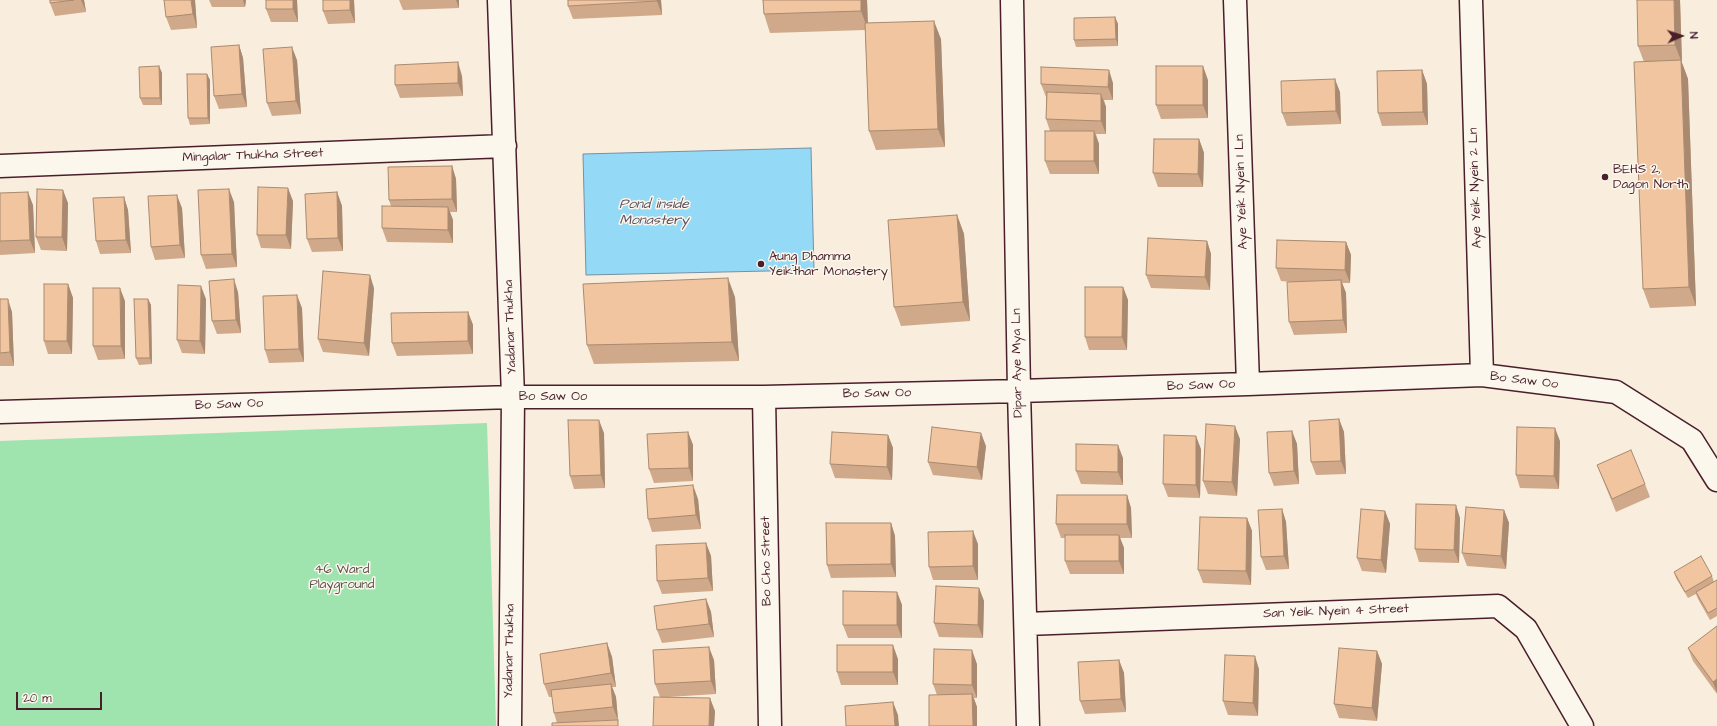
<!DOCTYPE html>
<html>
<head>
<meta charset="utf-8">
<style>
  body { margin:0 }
  #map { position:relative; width:1717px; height:726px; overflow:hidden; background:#f9eddd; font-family:"Architects Daughter",sans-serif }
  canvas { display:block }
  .north { position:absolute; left:1661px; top:16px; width:40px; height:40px; -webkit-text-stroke:3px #fbf7ec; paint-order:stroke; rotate:87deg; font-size:11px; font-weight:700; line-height:16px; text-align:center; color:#4a1f2b }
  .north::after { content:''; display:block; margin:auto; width:14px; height:18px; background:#4a1f2b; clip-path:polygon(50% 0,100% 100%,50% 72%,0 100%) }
  .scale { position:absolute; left:16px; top:692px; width:86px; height:18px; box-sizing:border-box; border:2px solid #4a1f2b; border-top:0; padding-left:5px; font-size:12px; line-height:14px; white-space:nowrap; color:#4a1f2b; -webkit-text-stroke:3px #fbf7ec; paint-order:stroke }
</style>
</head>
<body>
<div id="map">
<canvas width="1717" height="726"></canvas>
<div class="north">N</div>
<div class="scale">20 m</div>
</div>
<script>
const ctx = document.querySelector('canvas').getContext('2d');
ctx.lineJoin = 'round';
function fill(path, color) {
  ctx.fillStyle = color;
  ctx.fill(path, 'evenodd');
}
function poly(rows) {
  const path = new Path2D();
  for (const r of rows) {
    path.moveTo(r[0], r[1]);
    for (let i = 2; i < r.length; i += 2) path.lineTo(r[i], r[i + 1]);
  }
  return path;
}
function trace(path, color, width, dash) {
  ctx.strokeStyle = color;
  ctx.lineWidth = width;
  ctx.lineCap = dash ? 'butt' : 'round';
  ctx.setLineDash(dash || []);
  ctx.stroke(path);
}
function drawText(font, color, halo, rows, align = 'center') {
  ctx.font = font + ' "Architects Daughter",sans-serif';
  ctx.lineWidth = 3;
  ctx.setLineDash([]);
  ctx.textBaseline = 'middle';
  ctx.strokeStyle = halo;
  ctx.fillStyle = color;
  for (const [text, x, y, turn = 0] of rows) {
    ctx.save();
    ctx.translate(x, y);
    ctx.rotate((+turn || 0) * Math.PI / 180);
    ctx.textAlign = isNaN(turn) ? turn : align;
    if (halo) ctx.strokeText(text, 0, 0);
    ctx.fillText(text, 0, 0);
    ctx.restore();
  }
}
fill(poly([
  [487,423,496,726,0,726,0,441]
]), '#9fe3ae');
const water = poly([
  [811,148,814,270,586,275,583,154,811,148]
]);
fill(water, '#94daf6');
trace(water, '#768fa5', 1);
const street = poly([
  [499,0,513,397,510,726],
  [1012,0,1019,391,1028,726],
  [1235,0,1248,384],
  [1471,0,1482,375],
  [0,166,505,146],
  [764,397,770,726],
  [0,412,513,397,764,397,1019,391,1248,384,1482,375,1616,392,1692,440,1717,480],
  [1026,624,1498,606,1526,629,1582,726]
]);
trace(street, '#4a1f2b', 25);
trace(street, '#fbf7ec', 22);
fill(poly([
  [50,0,84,0,86,12,55,16,50,3],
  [195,0,197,28,171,30,166,17],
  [209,0,246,0,245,7,212,7],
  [266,0,297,0,298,22,271,22,266,9],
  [323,0,354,0,355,23,328,24,323,11],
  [399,0,459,0,459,8,403,10],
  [661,0,662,15,573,19,568,6],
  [763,0,867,0,868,23,941,39,945,147,876,150,869,131,865,30,770,33,764,14],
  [1680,0,1682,63,1688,79,1696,306,1650,308,1643,289,1644,62,1638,46],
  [1115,17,1118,24,1118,46,1076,47,1074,40],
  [239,45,243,58,247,107,219,109,214,96],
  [297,60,301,114,272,116,267,103],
  [159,66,162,73,162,105,143,105,140,98],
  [1422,70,1427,84,1428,125,1382,126,1378,113],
  [207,74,210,80,210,124,190,125,188,118],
  [462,76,463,96,400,98,395,85],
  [1208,80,1208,118,1161,119,1156,105],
  [1113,83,1113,100,1104,100,1106,107,1106,134,1096,134,1099,144,1099,174,1050,174,1045,161,1050,131,1046,119,1046,97,1041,84],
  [1340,92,1341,124,1287,126,1282,113],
  [1199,139,1204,153,1203,187,1158,187,1153,173],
  [452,166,456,179,457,212,450,212,453,220,453,243,387,242,382,228,391,206,389,200],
  [337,192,342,206,343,251,312,252,307,239],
  [0,193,33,205,35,253,0,255],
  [124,197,128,210,131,253,100,254,96,241],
  [293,201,291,249,261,248,257,235],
  [234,202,237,267,206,269,201,255],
  [68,203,67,251,41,250,36,237],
  [182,208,185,258,155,260,151,247],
  [957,215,964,234,970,321,901,326,894,307],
  [1207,241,1211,254,1210,290,1151,288,1146,275],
  [1346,242,1351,255,1350,283,1342,283,1346,293,1347,333,1294,335,1289,322,1291,282,1281,281,1276,268],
  [68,284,73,298,72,354,48,354,44,341],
  [1123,287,1128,300,1127,350,1089,350,1085,337],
  [374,288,369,356,323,352,318,339],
  [238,292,241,333,217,334,212,321],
  [735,297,739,361,594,364,587,345],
  [0,299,12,312,14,366,0,366],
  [148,299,151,305,152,364,139,365,136,358],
  [206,299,205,354,182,353,177,340],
  [125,301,125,359,98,360,93,346],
  [302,308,304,362,269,363,265,350],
  [468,312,473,325,473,354,397,356,392,343],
  [1339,419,1344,432,1346,474,1316,475,1311,462],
  [1292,431,1297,444,1299,484,1274,486,1269,473],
  [688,432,693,445,693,481,654,483,649,469],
  [604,433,605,488,574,489,570,476],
  [888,435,893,448,892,480,835,478,830,464],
  [1240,439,1237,496,1208,494,1203,481],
  [1560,441,1559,489,1520,488,1516,475],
  [986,446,982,480,933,475,928,462],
  [1201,449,1200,498,1168,497,1163,484],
  [1123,458,1123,485,1081,484,1076,471],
  [1597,465,1645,484,1650,497,1616,512],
  [1127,495,1131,508,1132,538,1120,538,1124,548,1124,574,1070,574,1065,561,1065,538,1061,538,1056,524],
  [698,499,701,529,652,532,648,519],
  [1282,509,1286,522,1289,569,1266,570,1261,557],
  [1504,510,1509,523,1506,569,1467,566,1462,553],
  [1385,511,1390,524,1386,573,1362,571,1357,558],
  [1247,518,1252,531,1251,585,1203,583,1198,570],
  [1460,518,1459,563,1419,562,1415,549],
  [891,523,895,536,896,577,831,578,827,565],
  [706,543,711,556,713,591,662,594,657,581],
  [978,544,978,580,933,580,929,567],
  [1674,572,1712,576,1714,582,1717,580,1717,616,1710,620,1698,599,1696,594,1688,598,1676,578],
  [979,588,984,601,983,638,939,637,934,623],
  [897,592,902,605,902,638,848,638,843,625],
  [706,599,711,612,714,637,662,643,657,630],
  [1717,626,1717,694,1693,661,1688,648],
  [607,643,612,657,616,687,612,687,616,697,618,720,557,723,554,713,552,697,549,697,544,684],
  [1377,651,1382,664,1377,721,1339,718,1334,704],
  [898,659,898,685,841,685,837,672],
  [714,660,716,694,668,697,715,711,714,726,653,726,660,697,655,684],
  [1119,660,1124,673,1126,712,1085,714,1080,701],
  [977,664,977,698,974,698,977,707,937,695,933,684],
  [1259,669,1258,716,1228,715,1223,701]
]), '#cfa98a');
fill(poly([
  [81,0,84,0,86,12],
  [191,0,195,0,197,28,193,14],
  [243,0,246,0,245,7],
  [293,0,297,0,298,22,293,9],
  [350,0,354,0,355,23,350,10],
  [456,0,459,0,459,8],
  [657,0,661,0,662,15,657,1],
  [861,0,867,0,868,30,861,11],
  [1674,0,1680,0,1682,63,1675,45],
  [1115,17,1118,24,1118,46,1116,39],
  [934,21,941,39,945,147,938,129],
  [239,45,243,58,247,107,242,94],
  [292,47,297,60,301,114,296,101],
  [1681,60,1688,79,1696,306,1689,287],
  [458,62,462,76,463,96,458,83],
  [159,66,162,73,162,105,160,98],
  [1203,66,1208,80,1208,118,1203,105],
  [1109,70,1113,83,1113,100,1108,87],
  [1422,70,1427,84,1428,125,1423,112],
  [207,74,210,80,210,124,208,118],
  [1335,79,1340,92,1341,124,1336,111],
  [1101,94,1106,107,1106,134,1101,121],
  [1094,131,1099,144,1099,174,1094,161],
  [1199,139,1204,153,1203,187,1198,174],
  [452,166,456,179,457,212,452,199],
  [288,188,293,201,291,249,286,235],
  [229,189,234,202,237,267,232,254],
  [63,190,68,203,67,251,62,237],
  [28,192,33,205,35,253,30,240],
  [337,192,342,206,343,251,338,238],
  [177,195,182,208,185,258,180,245],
  [124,197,128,210,131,253,126,240],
  [448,207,453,220,453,243,448,230],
  [957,215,964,234,970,321,963,302],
  [1207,241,1211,254,1210,290,1205,277],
  [1346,242,1351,255,1350,283,1345,270],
  [370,275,374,288,369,356,364,343],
  [728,278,735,297,739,361,732,342],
  [234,279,238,292,241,333,236,320],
  [1341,280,1346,293,1347,333,1343,320],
  [68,284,73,298,72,354,67,341],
  [201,286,206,299,205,354,200,341],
  [1123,287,1128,300,1127,350,1122,337],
  [120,288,125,301,125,359,121,346],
  [297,295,302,308,304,362,299,349],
  [8,299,12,312,14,366,10,352],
  [148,299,151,305,152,364,150,358],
  [468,312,473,325,473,354,468,341],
  [1339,419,1344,432,1346,474,1341,461],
  [599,420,604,433,605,488,601,475],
  [1235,426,1240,439,1237,496,1232,482],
  [1555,428,1560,441,1559,489,1554,476],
  [1292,431,1297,444,1299,484,1294,471],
  [688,432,693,445,693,481,689,468],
  [981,433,986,446,982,480,977,467],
  [888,435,893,448,892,480,887,467],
  [1196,436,1201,449,1200,498,1196,485],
  [1118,445,1123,458,1123,485,1118,472],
  [693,485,698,499,701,529,696,515],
  [1127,495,1131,508,1132,538,1127,524],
  [1456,505,1460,518,1459,563,1454,550],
  [1282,509,1286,522,1289,569,1284,556],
  [1504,510,1509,523,1506,569,1501,556],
  [1385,511,1390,524,1386,573,1381,560],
  [1247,518,1252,531,1251,585,1246,571],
  [891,523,895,536,896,577,891,564],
  [973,531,978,544,978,580,973,566],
  [1119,535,1124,548,1124,574,1119,561],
  [706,543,711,556,713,591,708,578],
  [979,588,984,601,983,638,978,625],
  [897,592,902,605,902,638,897,625],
  [706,599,711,612,714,637,709,624],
  [607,643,612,657,616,687,611,673],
  [893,645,898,659,898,685,893,672],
  [709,647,714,660,716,694,711,681],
  [972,650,977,664,977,698,972,685],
  [1377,651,1382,664,1377,721,1372,708],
  [1255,656,1259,669,1258,716,1253,703],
  [1119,660,1124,673,1126,712,1121,699],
  [1717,679,1717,693,1713,682],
  [611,684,616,697,618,720,613,707],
  [972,694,977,707,977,726,973,726],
  [710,698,715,711,714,726,709,726],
  [893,702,898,715,899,726,895,726]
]), '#a98a70');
const building = poly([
  [50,0,74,0,50,3,50,0],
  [164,0,191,0,193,14,166,17,164,0],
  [266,0,293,0,293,9,266,9,266,0],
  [323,0,350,0,350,10,323,11,323,0],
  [568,0,657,0,657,1,568,6,568,0],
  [763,0,861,0,861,11,764,14,763,0],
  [1637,0,1674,0,1675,45,1638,46,1637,0],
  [1115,17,1116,39,1074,40,1074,18,1115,17],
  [934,21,938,129,869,131,865,23,934,21],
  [239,45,242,94,214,96,211,47,239,45],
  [292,47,296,101,267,103,263,49,292,47],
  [1681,60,1689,287,1643,289,1634,62,1681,60],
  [458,62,458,83,395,85,395,65,458,62],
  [159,66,160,98,140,98,139,67,159,66],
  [1156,66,1203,66,1203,105,1156,105,1156,66],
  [1041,67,1109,70,1108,87,1041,84,1041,67],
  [1422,70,1423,112,1378,113,1377,71,1422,70],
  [187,74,207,74,208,118,188,118,187,74],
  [1335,79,1336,111,1282,113,1281,81,1335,79],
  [1047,92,1101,94,1101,121,1046,119,1047,92],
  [1045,131,1094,131,1094,161,1045,161,1045,131],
  [1154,139,1199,139,1198,174,1153,173,1154,139],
  [452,166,452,199,389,200,388,167,452,166],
  [258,187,288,188,286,235,257,235,258,187],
  [37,189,63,190,62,237,36,237,37,189],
  [229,189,232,254,201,255,198,190,229,189],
  [28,192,30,240,0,241,0,193,28,192],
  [337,192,338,238,307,239,305,194,337,192],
  [177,195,180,245,151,247,148,196,177,195],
  [124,197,126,240,96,241,93,198,124,197],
  [382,206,448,207,448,230,382,228,382,206],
  [957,215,963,302,894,307,888,220,957,215],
  [1148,238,1207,241,1205,277,1146,275,1148,238],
  [1277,240,1346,242,1345,270,1276,268,1277,240],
  [323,271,370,275,364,343,318,339,323,271],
  [728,278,732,342,587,345,583,284,728,278],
  [234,279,236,320,212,321,209,281,234,279],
  [1341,280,1343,320,1289,322,1287,282,1341,280],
  [44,284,68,284,67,341,44,341,44,284],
  [178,285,201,286,200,341,177,340,178,285],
  [1085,287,1123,287,1122,337,1085,337,1085,287],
  [93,288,120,288,121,346,93,346,93,288],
  [297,295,299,349,265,350,263,296,297,295],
  [0,299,8,299,10,352,0,353,0,299],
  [134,299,148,299,150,358,136,358,134,299],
  [468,312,468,341,392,343,391,313,468,312],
  [1339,419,1341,461,1311,462,1309,421,1339,419],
  [568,420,599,420,601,475,570,476,568,420],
  [1206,424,1235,426,1232,482,1203,481,1206,424],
  [932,427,981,433,977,467,928,462,932,427],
  [1517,427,1555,428,1554,476,1516,475,1517,427],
  [1292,431,1294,471,1269,473,1267,432,1292,431],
  [688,432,689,468,649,469,647,434,688,432],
  [832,432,888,435,887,467,830,464,832,432],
  [1164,435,1196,436,1196,485,1163,484,1164,435],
  [1076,444,1118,445,1118,472,1076,471,1076,444],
  [1631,450,1645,484,1612,499,1597,465,1631,450],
  [693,485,696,515,648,519,646,489,693,485],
  [1057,495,1127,495,1127,524,1056,524,1057,495],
  [1416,504,1456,505,1454,550,1415,549,1416,504],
  [1466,507,1504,510,1501,556,1462,553,1466,507],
  [1282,509,1284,556,1261,557,1258,510,1282,509],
  [1361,509,1385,511,1381,560,1357,558,1361,509],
  [1200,517,1247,518,1246,571,1198,570,1200,517],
  [826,523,891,523,891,564,827,565,826,523],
  [973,531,973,566,929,567,928,532,973,531],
  [1065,535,1119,535,1119,561,1065,561,1065,535],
  [706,543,708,578,657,581,656,545,706,543],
  [1701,556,1712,576,1685,592,1674,572,1701,556],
  [1717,580,1717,608,1708,613,1696,592,1717,580],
  [936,586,979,588,978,625,934,623,936,586],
  [843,591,897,592,897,625,843,625,843,591],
  [706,599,709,624,657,630,654,606,706,599],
  [1717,626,1717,679,1713,682,1688,648,1717,626],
  [607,643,611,673,544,684,540,654,607,643],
  [837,645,893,645,893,672,837,672,837,645],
  [709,647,711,681,655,684,653,650,709,647],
  [1339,648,1377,651,1372,708,1334,704,1339,648],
  [934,649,972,650,972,685,933,684,934,649],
  [1225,655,1255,656,1253,703,1223,701,1225,655],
  [1119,660,1121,699,1080,701,1078,662,1119,660],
  [611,684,613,707,554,713,551,690,611,684],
  [972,694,973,726,929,726,929,695,972,694],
  [654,697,710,698,709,726,653,726,654,697],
  [893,702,895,726,846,726,845,706,893,702],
  [618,720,618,726,552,726,552,723,618,720]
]);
fill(building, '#f1c5a0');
trace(building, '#a98a70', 1);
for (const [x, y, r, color] of [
  [1605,177,4,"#4a1f2b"],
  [761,264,4,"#4a1f2b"]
]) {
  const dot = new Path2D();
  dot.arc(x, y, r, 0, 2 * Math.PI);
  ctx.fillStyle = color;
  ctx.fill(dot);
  trace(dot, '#fbf7ec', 1.5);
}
drawText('13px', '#4a1f2b', '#fbf7ec', [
  ["Mingalar Thukha Street",253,156,-2],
  ["Aye Yeik Nyein 2 Ln",1476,188,-92],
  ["Aye Yeik Nyein 1 Ln",1242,192,-92],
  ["Yadanar Thukha",511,327,-92],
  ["Dipar Aye Mya Ln",1018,363,-91],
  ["Bo Saw Oo",1524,381,7],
  ["Bo Saw Oo",1201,386,-2],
  ["Bo Saw Oo",877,394,-1],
  ["Bo Saw Oo",553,397],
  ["Bo Saw Oo",229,405,-2],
  ["Bo Cho Street",767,561,-91],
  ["San Yeik Nyein 4 Street",1336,612,-2],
  ["Yadanar Thukha",510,651,-89]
]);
drawText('13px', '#4a1f2b', '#fbf7ec', [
  ["BEHS 2,",1613,170],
  ["Dagon North",1613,185],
  ["Aung Dhamma",769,257],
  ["Yeikthar Monastery",769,272]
], 'left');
drawText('13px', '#5f504c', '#fbf7ec', [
  ["46 Ward",342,570],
  ["Playground",342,585]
]);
drawText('italic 14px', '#5c4e5e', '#fbf7ec', [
  ["Pond inside",654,205],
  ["Monastery",654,221]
]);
</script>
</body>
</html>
